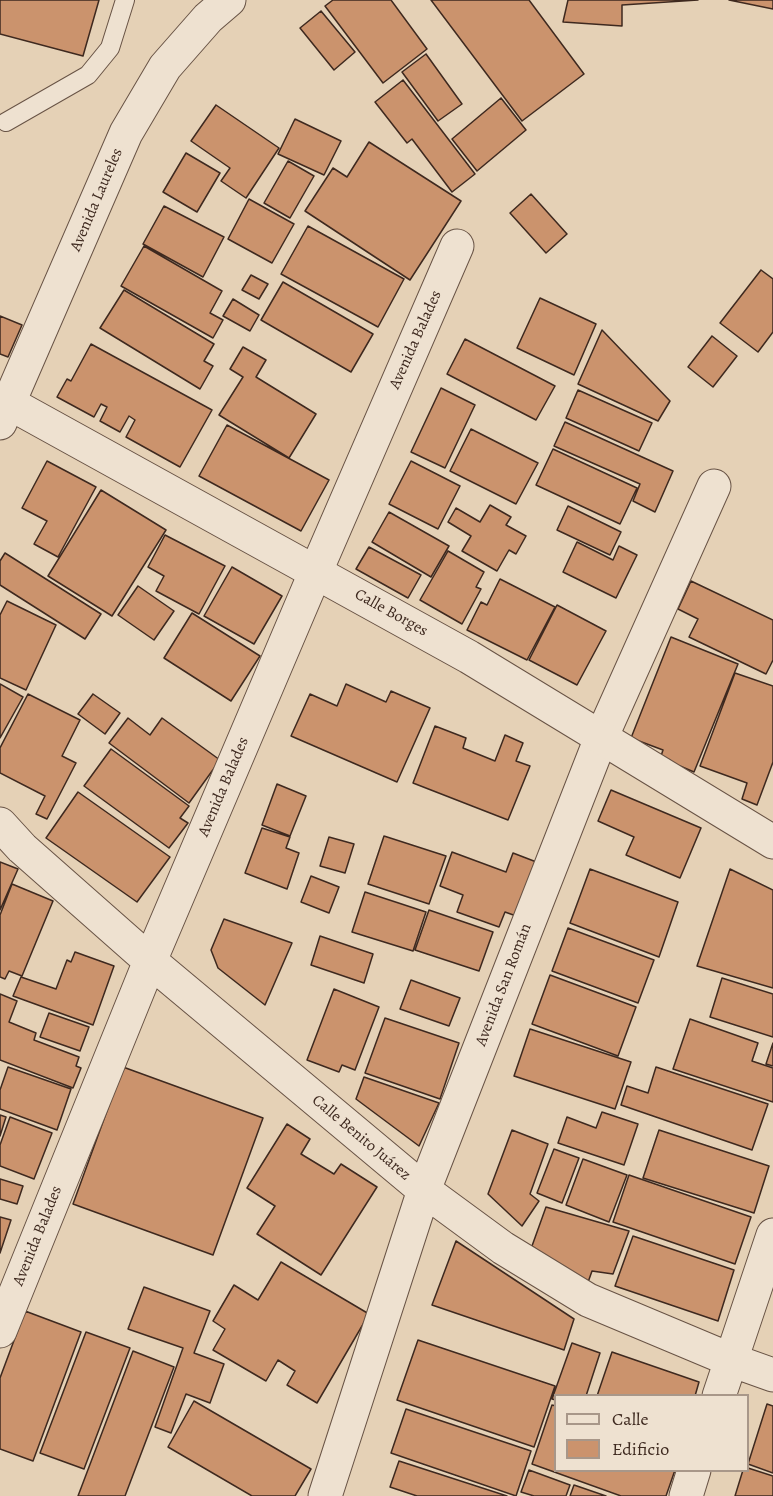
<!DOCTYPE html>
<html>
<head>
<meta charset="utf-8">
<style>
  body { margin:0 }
  #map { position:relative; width:773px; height:1496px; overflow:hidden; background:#e5d1b6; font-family:Alegreya,serif }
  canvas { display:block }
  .legend { position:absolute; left:554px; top:1394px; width:195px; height:78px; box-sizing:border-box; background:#eee1d0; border:2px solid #a89789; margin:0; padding:8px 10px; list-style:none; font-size:18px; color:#3e291f }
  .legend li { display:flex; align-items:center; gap:12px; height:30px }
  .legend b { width:30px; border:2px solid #a89789 }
</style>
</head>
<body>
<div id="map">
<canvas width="773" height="1496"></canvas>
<ul class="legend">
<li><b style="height:8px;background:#eee1d0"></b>Calle</li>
<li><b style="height:16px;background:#cb936d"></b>Edificio</li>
</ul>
</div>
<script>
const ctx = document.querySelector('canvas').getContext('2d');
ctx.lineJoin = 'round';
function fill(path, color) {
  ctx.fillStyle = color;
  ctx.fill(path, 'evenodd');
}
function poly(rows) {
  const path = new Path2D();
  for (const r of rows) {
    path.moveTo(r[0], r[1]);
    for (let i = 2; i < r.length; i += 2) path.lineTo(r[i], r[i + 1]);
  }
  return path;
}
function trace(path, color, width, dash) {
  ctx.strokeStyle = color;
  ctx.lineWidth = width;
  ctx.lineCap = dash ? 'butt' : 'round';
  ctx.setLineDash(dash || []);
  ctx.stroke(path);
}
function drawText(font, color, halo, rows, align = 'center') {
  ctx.font = font + ' Alegreya,serif';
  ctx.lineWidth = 6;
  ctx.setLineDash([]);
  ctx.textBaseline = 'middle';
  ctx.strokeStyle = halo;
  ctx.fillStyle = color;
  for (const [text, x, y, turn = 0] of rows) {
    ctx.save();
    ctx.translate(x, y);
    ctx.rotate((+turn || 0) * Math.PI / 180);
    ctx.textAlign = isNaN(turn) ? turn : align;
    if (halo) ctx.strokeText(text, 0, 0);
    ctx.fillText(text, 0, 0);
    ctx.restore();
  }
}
const building = poly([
  [0,0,99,0,83,56,0,34,0,0],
  [333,0,391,0,427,49,383,83,325,6,333,0],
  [431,0,529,0,584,74,522,121,431,0],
  [568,0,698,0,622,5,622,26,563,22,568,0],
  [729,0,773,0,773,9,729,0],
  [321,11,355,52,334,70,300,28,321,11],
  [426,54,462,104,438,121,402,72,426,54],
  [403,80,475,174,452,192,412,139,407,143,375,102,403,80],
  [501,98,526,130,477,171,452,139,501,98],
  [216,105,279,148,246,198,221,181,230,168,191,141,216,105],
  [295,119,341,141,324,175,278,154,295,119],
  [369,142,461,201,410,280,305,211,333,168,347,177,369,142],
  [186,153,220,173,197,212,163,192,186,153],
  [288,161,314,176,290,218,264,203,288,161],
  [531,194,567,234,546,253,510,213,531,194],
  [249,199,294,224,272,263,228,239,249,199],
  [164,206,224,237,203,277,143,244,164,206],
  [308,226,404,279,378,327,281,274,308,226],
  [144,246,222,291,210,313,223,320,213,338,121,286,144,246],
  [761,270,773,279,773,332,758,352,720,323,761,270],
  [251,275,268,284,259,299,242,290,251,275],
  [283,282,373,334,351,372,261,320,283,282],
  [124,290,214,344,204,361,213,366,200,389,100,328,124,290],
  [540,298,596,324,574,375,517,348,540,298],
  [233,299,259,315,250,331,223,316,233,299],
  [0,316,22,325,8,357,0,354,0,316],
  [602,330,670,401,658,421,578,384,602,330],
  [712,336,737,356,713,387,688,367,712,336],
  [465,339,555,386,536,420,447,374,465,339],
  [91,344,212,410,180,467,126,437,135,420,129,416,120,432,100,421,107,407,101,404,94,417,57,397,67,379,71,381,91,344],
  [243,347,266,360,256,377,316,414,289,458,219,415,243,377,230,369,243,347],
  [441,388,475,405,445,468,411,452,441,388],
  [578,390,652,423,639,451,566,418,578,390],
  [565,422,673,471,655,512,633,501,640,484,554,446,565,422],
  [227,425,329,480,301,531,199,476,227,425],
  [471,429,538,463,516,504,450,471,471,429],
  [553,449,637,488,620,524,536,485,553,449],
  [47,461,96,487,58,557,34,544,47,521,22,508,47,461],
  [411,461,460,486,438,529,389,504,411,461],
  [101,490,166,530,112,616,48,576,101,490],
  [490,505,511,517,506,525,526,536,516,554,509,550,497,571,462,551,471,536,448,522,456,508,480,522,490,505],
  [568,506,621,532,610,555,557,530,568,506],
  [389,512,449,546,431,577,372,542,389,512],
  [165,535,225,566,199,614,156,591,164,576,148,567,165,535],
  [577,542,613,560,619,546,637,555,616,598,563,572,577,542],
  [369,547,421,575,408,598,356,569,369,547],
  [448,551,484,572,476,587,481,589,462,624,420,600,448,551],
  [5,553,101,614,85,639,0,585,0,561,5,553],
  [232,567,282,596,254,644,204,616,232,567],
  [500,579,555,607,527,660,467,630,481,602,487,605,500,579],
  [691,581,773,620,773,660,766,674,689,637,698,619,678,609,691,581],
  [138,586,174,611,154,640,118,615,138,586],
  [7,601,56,625,26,690,0,678,0,615,7,601],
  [557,605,606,631,577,685,529,660,557,605],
  [192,613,260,656,231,701,164,658,192,613],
  [671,637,738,664,694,772,680,766,678,772,667,767,670,760,661,756,663,750,631,738,671,637],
  [735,673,773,686,773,762,757,805,742,799,747,783,700,766,735,673],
  [0,684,23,697,0,738,0,684],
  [346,684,386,702,391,691,430,708,397,782,291,736,310,694,337,706,346,684],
  [28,694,80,720,62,756,76,763,47,819,36,814,45,796,0,773,0,748,28,694],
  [93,694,120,713,105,734,78,714,93,694],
  [128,718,150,735,162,718,220,760,189,803,109,743,128,718],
  [435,726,466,738,463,748,495,761,505,735,523,743,516,761,530,766,508,820,413,783,435,726],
  [111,749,189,806,180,818,188,823,169,848,84,786,111,749],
  [277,784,306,796,290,836,262,825,277,784],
  [611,790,701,828,680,878,626,855,634,837,598,821,611,790],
  [78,792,170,857,137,902,46,838,78,792],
  [262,828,290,837,286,848,299,853,287,889,245,873,262,828],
  [384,836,446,856,429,904,368,884,384,836],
  [329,837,354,844,345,873,320,866,329,837],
  [452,852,506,872,513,853,539,863,519,917,505,912,499,927,457,912,463,895,440,886,452,852],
  [0,862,18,869,0,910,0,862],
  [590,869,678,902,659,957,570,923,590,869],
  [730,869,773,890,773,988,697,966,730,869],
  [311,876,339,887,329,913,301,902,311,876],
  [12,884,53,901,22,976,9,971,5,979,0,977,0,915,12,884],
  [365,892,426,912,413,951,352,932,365,892],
  [429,910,493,932,479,971,415,950,429,910],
  [224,919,292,943,265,1005,218,968,211,950,224,919],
  [568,928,654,960,638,1003,552,971,568,928],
  [320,936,373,954,364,983,311,965,320,936],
  [75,952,114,966,93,1025,13,996,21,977,56,989,67,960,71,962,75,952],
  [550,975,636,1007,618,1056,532,1024,550,975],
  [722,978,773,994,773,1037,710,1017,722,978],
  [411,980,460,998,449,1026,400,1009,411,980],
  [334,989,379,1007,355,1070,342,1065,339,1072,307,1060,334,989],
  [0,994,17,1001,9,1022,36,1033,34,1040,79,1057,76,1066,81,1068,73,1088,0,1060,0,994],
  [49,1013,89,1027,80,1051,40,1037,49,1013],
  [385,1018,459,1043,440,1099,365,1073,385,1018],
  [690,1019,758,1043,752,1061,773,1068,773,1102,673,1069,690,1019],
  [530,1029,631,1062,615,1109,514,1076,530,1029],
  [773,1043,773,1066,766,1064,773,1043],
  [8,1067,71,1089,57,1130,0,1109,0,1090,8,1067],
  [123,1067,263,1118,213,1255,73,1204,123,1067],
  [656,1067,768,1104,752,1150,621,1105,627,1086,648,1093,656,1067],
  [364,1077,439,1103,419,1146,356,1099,364,1077],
  [602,1112,638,1124,624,1165,558,1143,567,1117,596,1128,602,1112],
  [0,1115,6,1117,0,1136,0,1115],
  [10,1117,52,1133,34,1179,0,1166,0,1145,10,1117],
  [287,1124,310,1139,301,1154,334,1174,341,1164,377,1187,321,1275,257,1234,275,1206,247,1188,287,1124],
  [512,1130,548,1144,530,1194,539,1201,522,1226,488,1194,512,1130],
  [659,1130,769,1166,754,1213,643,1178,659,1130],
  [554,1149,579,1158,562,1203,537,1193,554,1149],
  [583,1159,627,1175,609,1222,566,1205,583,1159],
  [629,1175,751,1217,735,1264,613,1222,629,1175],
  [0,1179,23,1186,17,1204,0,1199,0,1179],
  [546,1207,629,1231,613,1274,592,1271,586,1288,532,1246,546,1207],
  [0,1217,11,1220,0,1253,0,1217],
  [633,1236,734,1270,718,1321,615,1286,633,1236],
  [456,1241,574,1319,564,1350,432,1305,456,1241],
  [281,1262,369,1314,317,1403,287,1385,295,1371,278,1360,266,1381,213,1350,225,1329,213,1321,234,1285,258,1300,281,1262],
  [144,1287,210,1311,194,1353,224,1364,210,1403,186,1394,171,1433,155,1427,183,1348,128,1329,144,1287],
  [25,1311,81,1332,33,1461,0,1449,0,1378,25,1311],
  [86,1332,130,1348,84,1469,40,1453,86,1332],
  [418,1340,555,1386,534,1447,397,1400,418,1340],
  [572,1343,600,1353,586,1396,556,1396,556,1400,552,1399,572,1343],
  [133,1351,174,1367,125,1496,78,1496,133,1351],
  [612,1352,699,1382,695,1396,597,1396,612,1352],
  [194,1401,311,1469,295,1496,252,1496,168,1447,194,1401],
  [767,1404,773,1406,773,1473,748,1464,767,1404],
  [552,1405,556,1406,556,1470,675,1470,666,1496,621,1496,532,1464,552,1405],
  [406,1409,531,1451,516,1496,391,1453,406,1409],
  [399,1461,507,1496,417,1496,390,1487,399,1461],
  [748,1468,773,1476,773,1496,735,1496,743,1470,748,1470,748,1468],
  [529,1470,570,1485,566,1496,534,1496,521,1492,529,1470],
  [574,1485,606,1496,570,1496,574,1485]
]);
fill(building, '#cb936d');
trace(building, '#3e291f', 1.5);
const service = poly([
  [6,122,88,75,110,48,125,0]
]);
const minor = poly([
  [0,423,126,133,165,67,208,18,229,0],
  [0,824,22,848,150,961,424,1190,503,1248,588,1300,731,1360,773,1375],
  [0,1331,150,961,316,571,457,246],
  [719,1396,773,1235],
  [325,1496,424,1190,601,738,714,486],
  [686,1496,694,1470]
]);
const tertiary = poly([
  [0,401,9,403,469,657,773,842]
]);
trace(service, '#685345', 20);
trace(minor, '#685345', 35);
trace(tertiary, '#685345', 35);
trace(service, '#eee1d0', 18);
trace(minor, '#eee1d0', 33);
trace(tertiary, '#eee1d0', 33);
drawText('16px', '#3e291f', '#eee1d0', [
  ["Avenida Laureles",97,200,-67],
  ["Avenida Balades",416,340,-66],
  ["Calle Borges",391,613,29],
  ["Avenida Balades",224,787,-67],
  ["Avenida San Román",504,985,-69],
  ["Calle Benito Juárez",361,1138,40],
  ["Avenida Balades",38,1236,-68]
]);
</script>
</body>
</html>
